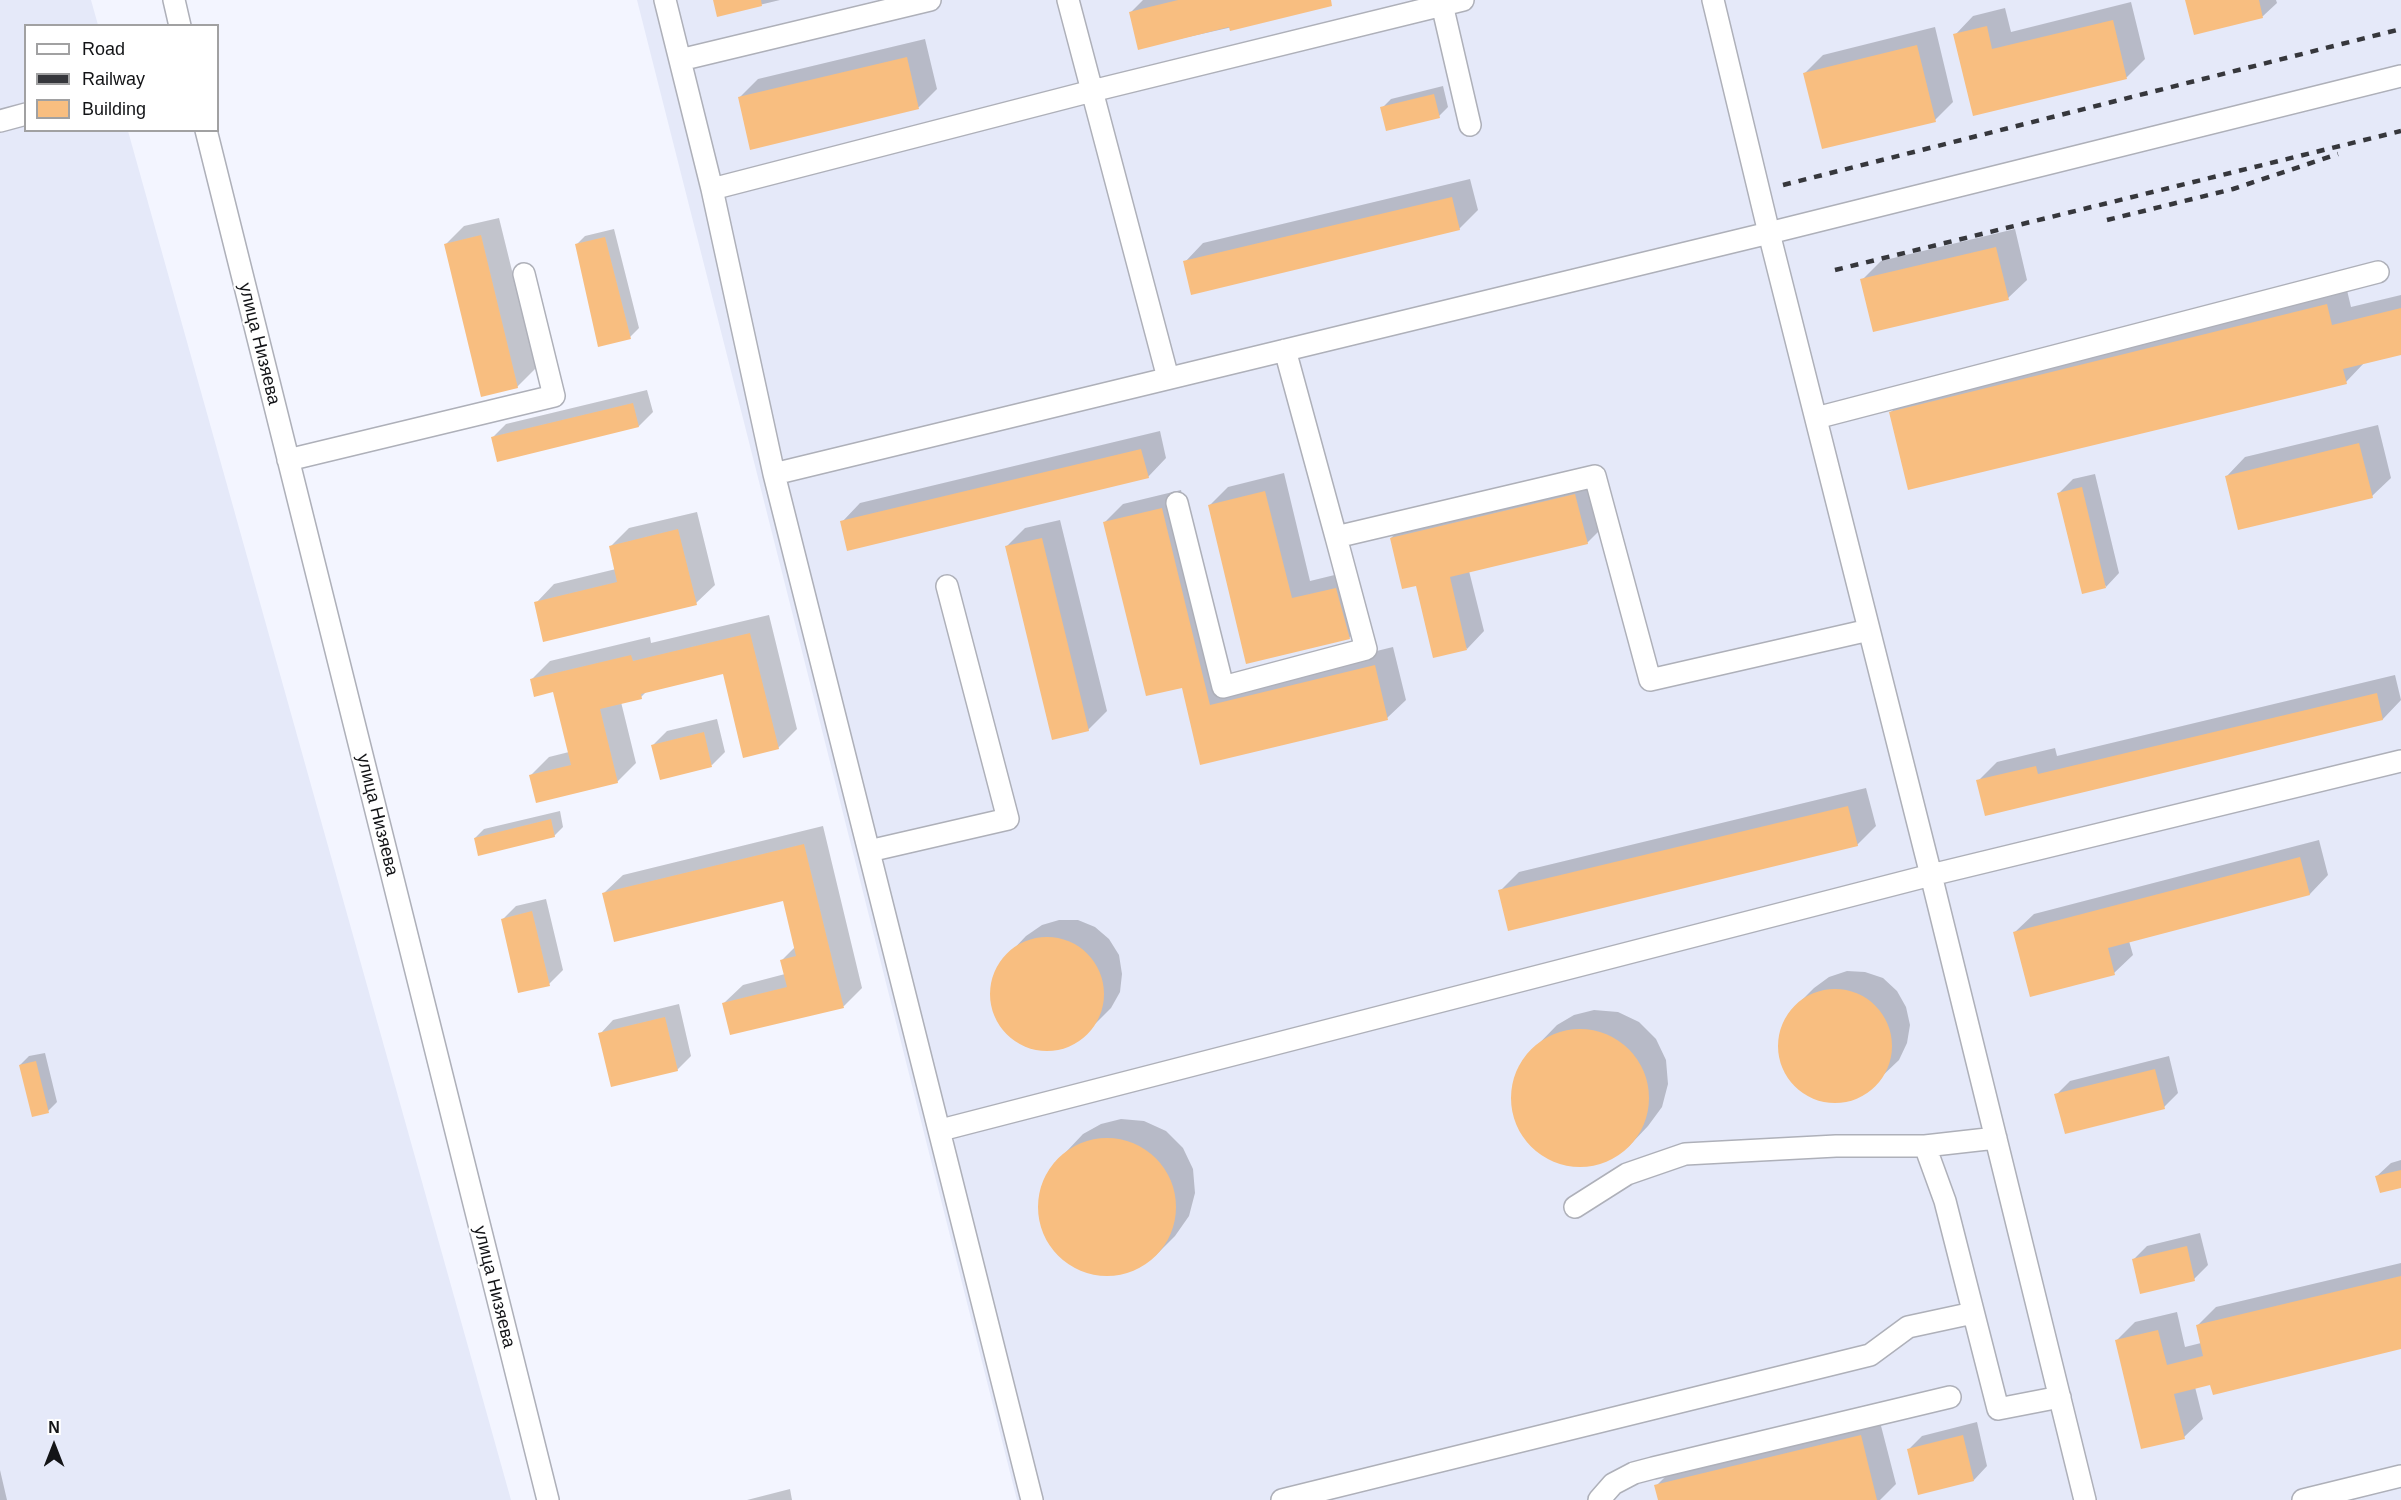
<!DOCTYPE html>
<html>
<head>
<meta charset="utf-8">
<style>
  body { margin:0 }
  #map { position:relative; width:2401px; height:1500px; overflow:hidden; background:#f3f5ff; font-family:Arial,sans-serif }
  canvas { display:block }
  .legend { position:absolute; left:24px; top:24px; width:195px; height:108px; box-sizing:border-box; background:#fff; border:2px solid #a1a1a2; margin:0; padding:8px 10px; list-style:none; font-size:18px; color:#131417 }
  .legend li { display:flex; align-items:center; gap:12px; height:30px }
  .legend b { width:30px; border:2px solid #a1a1a2 }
  .north { position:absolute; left:24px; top:1416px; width:60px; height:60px; -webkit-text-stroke:4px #fff; paint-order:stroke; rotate:0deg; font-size:16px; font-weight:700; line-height:24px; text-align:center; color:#131417 }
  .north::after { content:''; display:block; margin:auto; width:21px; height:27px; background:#131417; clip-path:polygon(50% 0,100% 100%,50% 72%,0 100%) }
</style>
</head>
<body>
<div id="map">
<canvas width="2401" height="1500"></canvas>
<ul class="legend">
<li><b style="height:8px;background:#fff"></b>Road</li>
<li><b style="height:8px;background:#36373c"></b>Railway</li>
<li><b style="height:16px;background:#f8be80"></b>Building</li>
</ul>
<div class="north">N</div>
</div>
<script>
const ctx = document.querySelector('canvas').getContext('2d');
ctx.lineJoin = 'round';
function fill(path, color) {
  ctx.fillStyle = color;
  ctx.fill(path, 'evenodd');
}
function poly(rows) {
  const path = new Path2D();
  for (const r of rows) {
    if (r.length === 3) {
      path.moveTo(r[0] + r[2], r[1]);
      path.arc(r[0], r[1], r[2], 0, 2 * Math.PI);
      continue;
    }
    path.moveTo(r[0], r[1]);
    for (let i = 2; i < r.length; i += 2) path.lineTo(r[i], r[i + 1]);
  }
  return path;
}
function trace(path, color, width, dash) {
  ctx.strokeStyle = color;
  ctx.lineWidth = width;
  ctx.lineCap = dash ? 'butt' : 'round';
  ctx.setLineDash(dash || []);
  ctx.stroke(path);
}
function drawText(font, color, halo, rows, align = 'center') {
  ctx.font = font + ' Arial,sans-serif';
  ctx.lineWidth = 4.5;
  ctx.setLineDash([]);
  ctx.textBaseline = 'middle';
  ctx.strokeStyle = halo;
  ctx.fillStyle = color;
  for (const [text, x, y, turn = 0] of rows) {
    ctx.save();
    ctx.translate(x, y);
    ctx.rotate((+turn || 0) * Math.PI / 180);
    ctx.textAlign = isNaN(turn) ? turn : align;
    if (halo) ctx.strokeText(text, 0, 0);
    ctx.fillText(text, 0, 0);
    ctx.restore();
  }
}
fill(poly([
  [0,0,91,0,98,25,26,26,26,130,128,131,511,1500,0,1500],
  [637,0,2401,0,2401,1500,1017,1500]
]), '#e5e9f9');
fill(poly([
  [715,0,780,0,718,15],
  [1143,0,1325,0,1317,8,1139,48,1131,12],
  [2187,0,2276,0,2277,3,2263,16,2195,33],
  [2131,2,2145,59,2127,77,1974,115,1955,35,1973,16,2005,8,2011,32],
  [1935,27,1953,102,1935,120,1805,73,1823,55],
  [925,39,937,89,919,107,751,148,739,98,758,79],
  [1443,86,1448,107,1439,116,1382,108,1391,99],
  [1470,179,1478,210,1459,229,1185,262,1203,243],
  [499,218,536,368,517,387,445,245,464,226],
  [614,229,639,328,630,337,576,245,585,236],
  [2015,229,2027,280,2008,298,1862,280,1881,261],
  [2346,286,2351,307,2401,295,2401,354,2364,363,2346,382,1890,413,1909,394],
  [647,390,653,412,639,426,493,437,506,424],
  [2378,425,2391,478,2372,496,2227,476,2245,457],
  [1160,431,1166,458,1148,477,842,522,860,503],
  [1284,473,1310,581,1355,570,1368,619,1349,638,1248,662,1209,506,1228,487],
  [2095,474,2119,573,2106,587,2059,493,2073,479],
  [1592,477,1604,526,1587,543,1469,571,1484,631,1467,649,1417,584,1391,538,1408,521],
  [1181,490,1229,687,1393,647,1406,700,1387,718,1201,764,1183,686,1105,522,1123,504],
  [697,512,715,585,696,603,536,603,554,584,616,569,610,547,629,528],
  [1060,520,1107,711,1088,730,1006,547,1025,528],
  [769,615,797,729,778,748,724,672,647,691,641,697,621,702,636,763,617,782,531,775,549,757,569,752,554,690,531,680,550,661,650,637,651,643],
  [2395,675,2401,700,2383,719,1986,814,1978,781,1997,762,2055,748,2057,756],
  [717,719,725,752,712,765,653,745,667,731],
  [1866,788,1876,826,1857,845,1500,891,1519,872],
  [560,811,563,827,554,836,475,838,484,829],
  [823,826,862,988,844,1006,724,1003,743,985,785,974,782,960,795,947,784,899,604,893,623,875],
  [2319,840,2328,875,2310,894,2129,941,2133,955,2114,973,2015,932,2034,914],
  [546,899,563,970,549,984,502,920,516,906],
  [1059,920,1078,920,1095,927,1109,939,1119,955,1122,974,1120,992,1111,1008,1078,1041,1061,1048,1043,1050,1025,1046,1010,1036,999,1022,993,1005,992,988,997,971,1007,956,1026,936,1042,925],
  [1847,971,1865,972,1883,978,1897,991,1906,1007,1910,1025,1907,1043,1899,1060,1879,1079,1866,1092,1849,1099,1830,1101,1813,1097,1798,1087,1786,1073,1780,1057,1779,1039,1784,1022,1795,1007,1814,988,1829,977],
  [679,1004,691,1056,677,1070,600,1034,613,1020],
  [1594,1010,1618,1012,1639,1022,1656,1039,1666,1060,1668,1084,1662,1107,1648,1126,1629,1146,1610,1159,1587,1166,1563,1164,1542,1154,1525,1137,1515,1119,1512,1099,1515,1079,1523,1060,1557,1025,1574,1015],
  [45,1053,57,1102,48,1111,20,1065,29,1056],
  [2169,1056,2178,1093,2164,1107,2056,1095,2070,1081],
  [1121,1119,1144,1121,1166,1131,1183,1148,1193,1169,1195,1193,1189,1216,1175,1236,1156,1255,1136,1268,1114,1275,1090,1273,1068,1263,1052,1246,1042,1228,1039,1208,1041,1188,1050,1169,1083,1134,1101,1124],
  [2401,1160,2401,1186,2377,1176,2391,1163],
  [2200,1233,2208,1265,2194,1279,2133,1260,2147,1246],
  [2401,1263,2401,1348,2195,1387,2203,1419,2184,1437,2116,1341,2135,1322,2177,1312,2185,1347,2201,1343,2197,1326,2216,1307],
  [1879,1418,1896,1484,1880,1500,1660,1500,1656,1486,1675,1467],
  [1977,1422,1987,1466,1974,1480,1909,1449,1922,1436],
  [0,1470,7,1500,0,1500],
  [790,1489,792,1500,747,1500]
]), '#0003');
fill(poly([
  [713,0,761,0,762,6,717,17],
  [1178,0,1331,0,1332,6,1230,31,1229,27,1138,50,1129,12],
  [2185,0,2259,0,2263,18,2194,35],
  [2113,20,2127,79,1973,116,1953,34,1987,26,1992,49],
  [1917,45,1936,122,1822,149,1803,73],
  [907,57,919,109,750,150,738,97],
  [1434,94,1440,118,1386,131,1380,107],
  [1452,197,1460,230,1191,295,1183,261],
  [481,235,518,388,481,397,444,244],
  [605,237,631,339,598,347,575,244],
  [1996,247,2009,300,1873,332,1860,279],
  [2327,304,2332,325,2401,308,2401,355,2343,369,2347,384,1908,490,1889,412],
  [633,403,639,427,497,462,491,437],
  [2359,443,2373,498,2238,530,2225,476],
  [1141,449,1149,478,847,551,840,521],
  [2082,487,2106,588,2082,594,2057,493],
  [1265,491,1292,598,1336,588,1350,639,1246,664,1208,505],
  [1575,494,1588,544,1450,577,1467,650,1433,658,1416,586,1402,589,1390,538],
  [1162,508,1210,705,1375,665,1388,720,1200,765,1182,688,1146,696,1103,522],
  [678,529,697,605,543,642,534,602,617,582,609,546],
  [1042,538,1089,731,1052,740,1005,546],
  [750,633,779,749,743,758,723,674,641,694,642,699,600,709,618,783,536,803,529,775,571,765,553,692,534,697,530,679,631,655,633,661],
  [2377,693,2383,720,1985,816,1976,780,2036,766,2038,774],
  [704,732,712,767,660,780,651,745],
  [1848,806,1858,846,1508,931,1498,890],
  [551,819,555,837,478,856,474,838],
  [804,844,844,1008,730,1035,722,1003,787,987,780,960,796,956,783,901,614,942,602,893],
  [2300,857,2310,895,2108,948,2115,975,2030,997,2013,932],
  [532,911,550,986,518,993,501,919],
  [1047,994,57],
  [1835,1046,57],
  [665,1017,678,1071,611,1087,598,1033],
  [1580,1098,69],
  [36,1061,49,1113,32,1117,19,1065],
  [2155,1069,2165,1109,2065,1134,2054,1094],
  [1107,1207,69],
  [2401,1170,2401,1188,2380,1193,2375,1176],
  [2187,1246,2195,1281,2140,1294,2132,1259],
  [2401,1276,2401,1349,2213,1395,2210,1385,2174,1394,2185,1439,2141,1449,2115,1340,2158,1330,2167,1365,2203,1356,2196,1325],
  [1861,1435,1877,1500,1658,1500,1654,1485],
  [1963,1435,1974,1481,1918,1495,1907,1449]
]), '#f8be80');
const minor = poly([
  [174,0,180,26],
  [665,0,712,189,774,474,1032,1500],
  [1068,0,1168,378],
  [1441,0,1470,125],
  [1713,0,1769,233,1931,875,2085,1500],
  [680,60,930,0],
  [0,121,26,114],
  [206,130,548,1500],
  [712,189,1092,91,1463,0],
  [1285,350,1336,537,1595,476,1650,680,1869,630],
  [1816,418,2378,272],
  [288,460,554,396,524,274],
  [774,474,1769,233,2401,76],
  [1177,503,1223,687,1366,649,1336,537],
  [869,851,1008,819,947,586],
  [941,1130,1931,875,2401,761],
  [1925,1146,1945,1201,1998,1409,2060,1397],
  [1575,1207,1627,1174,1685,1154,1836,1146,1925,1146,1996,1138],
  [1282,1500,1870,1355,1908,1327,1973,1313],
  [1599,1500,1613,1484,1634,1473,1653,1468,1950,1397],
  [2303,1500,2401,1476]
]);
trace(minor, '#aeb0b9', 24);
trace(minor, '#fff', 21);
trace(poly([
  [1783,185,2401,29],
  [2107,220,2233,189,2338,154],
  [1835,270,2401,131]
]), '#36373c', 4.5, [8, 8]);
drawText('18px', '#131417', '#fff', [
  ["улица Низяева",259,344,76],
  ["улица Низяева",377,815,76],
  ["улица Низяева",494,1287,76]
]);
</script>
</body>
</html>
